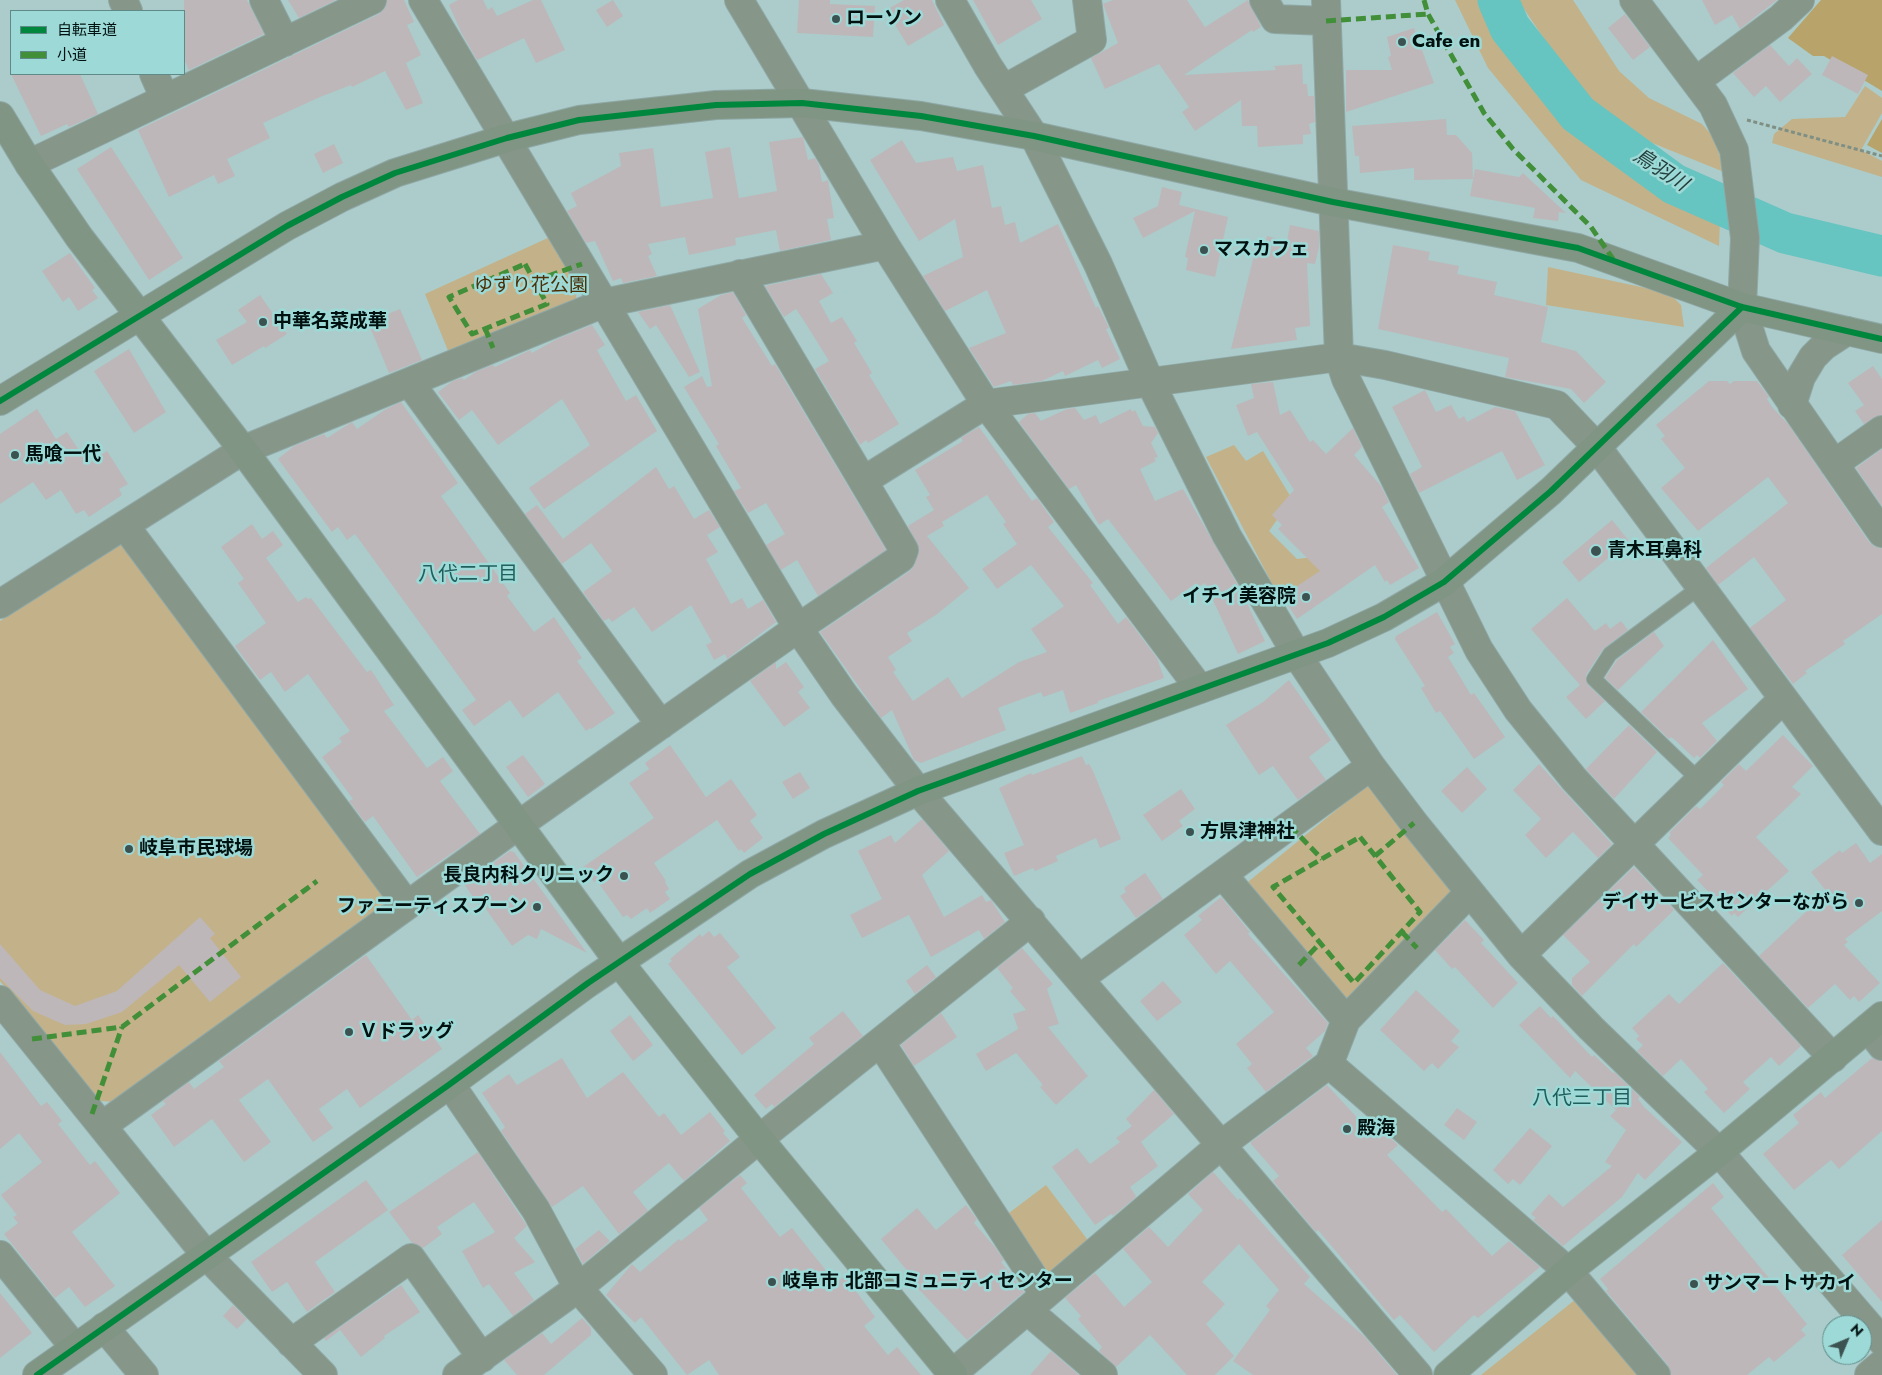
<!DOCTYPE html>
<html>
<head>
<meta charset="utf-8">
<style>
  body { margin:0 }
  #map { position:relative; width:1882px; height:1375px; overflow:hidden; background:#abccca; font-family:Jost,"Noto Sans JP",sans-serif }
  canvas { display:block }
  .legend { position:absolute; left:10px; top:10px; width:175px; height:65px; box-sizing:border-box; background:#9ddad7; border:1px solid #5e8a87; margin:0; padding:6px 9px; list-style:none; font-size:15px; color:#001110 }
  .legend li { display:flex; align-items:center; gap:10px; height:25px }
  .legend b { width:25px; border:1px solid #5e8a87 }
  .north { position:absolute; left:1822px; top:1315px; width:50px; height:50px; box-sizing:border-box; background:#9ddad7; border:1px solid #5e8a87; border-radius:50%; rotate:45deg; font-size:14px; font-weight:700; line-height:20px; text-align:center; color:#001110 }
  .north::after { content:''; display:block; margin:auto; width:18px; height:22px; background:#3c5251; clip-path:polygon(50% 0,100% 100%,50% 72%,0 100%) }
</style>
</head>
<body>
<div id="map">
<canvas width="1882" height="1375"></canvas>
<ul class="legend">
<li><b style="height:6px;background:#00873e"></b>自転車道</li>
<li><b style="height:6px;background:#428f39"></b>小道</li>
</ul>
<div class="north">N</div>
</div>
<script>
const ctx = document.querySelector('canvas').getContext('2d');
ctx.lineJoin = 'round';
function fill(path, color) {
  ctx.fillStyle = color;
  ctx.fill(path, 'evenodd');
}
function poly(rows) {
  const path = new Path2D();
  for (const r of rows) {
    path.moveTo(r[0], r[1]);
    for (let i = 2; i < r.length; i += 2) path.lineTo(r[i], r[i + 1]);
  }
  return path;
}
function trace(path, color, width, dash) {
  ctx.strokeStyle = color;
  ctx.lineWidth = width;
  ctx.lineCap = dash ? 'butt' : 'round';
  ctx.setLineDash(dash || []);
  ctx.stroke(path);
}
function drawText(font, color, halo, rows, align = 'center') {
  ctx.font = font + ' Jost,"Noto Sans JP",sans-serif';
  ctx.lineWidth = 5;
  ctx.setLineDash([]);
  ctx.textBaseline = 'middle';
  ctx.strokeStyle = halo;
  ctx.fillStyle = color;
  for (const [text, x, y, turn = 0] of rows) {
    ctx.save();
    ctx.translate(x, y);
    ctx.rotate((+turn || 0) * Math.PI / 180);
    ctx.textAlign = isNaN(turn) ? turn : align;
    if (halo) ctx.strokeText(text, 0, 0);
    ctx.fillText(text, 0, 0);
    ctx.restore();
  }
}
fill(poly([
  [1455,0,1480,0,1484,10,1554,116,1720,219,1719,246,1581,180,1488,68],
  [1518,0,1573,0,1619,71,1649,98,1702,124,1715,139,1724,172,1635,136,1580,92],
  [1865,86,1882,98,1882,113,1861,150,1882,161,1882,177,1772,143,1774,134,1792,119,1845,117],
  [550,237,577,288,575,309,451,358,425,294],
  [1548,267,1669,293,1681,305,1684,327,1546,305],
  [1234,445,1246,461,1263,451,1292,499,1269,531,1297,559,1313,557,1325,577,1294,588,1279,597,1206,457],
  [129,537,389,904,114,1102,101,1101,45,1037,0,981,0,621],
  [1367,785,1456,893,1350,1005,1243,886],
  [1046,1185,1090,1243,1051,1275,1005,1216],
  [1576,1299,1641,1375,1481,1375]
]), '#c3b289');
fill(poly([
  [1821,0,1882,0,1882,91,1824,56,1813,56,1788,38],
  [1882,119,1882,153,1867,145]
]), '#b8a36a');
trace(poly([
  [1498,0,1510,28,1578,114,1674,184,1785,233,1882,256]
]), '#66c4c1', 41);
fill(poly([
  [184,0,247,0,264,34,189,70,184,59],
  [288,0,336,0,299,18],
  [387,0,404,0,414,22,407,25,421,55,406,63,423,103,406,110,385,71,352,87,351,85,320,97,263,123,270,138,227,159,235,176,218,184,214,175,169,197,138,130,379,14,385,8],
  [458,0,483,0,488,10,492,7,497,16,533,0,541,0,565,50,536,63,524,38,477,60,462,34,449,5],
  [613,0,623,16,607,27,596,10],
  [799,0,830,0,830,4,875,6,873,37,797,33],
  [904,0,932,0,944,25,908,46,886,10],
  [973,0,1031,0,1042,19,998,45],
  [1113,0,1187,0,1205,27,1248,0,1261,27,1253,32,1252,30,1184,75,1276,70,1274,66,1302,64,1303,84,1307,84,1308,96,1314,96,1315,122,1309,124,1311,134,1303,135,1303,144,1258,147,1257,126,1242,126,1241,100,1195,131,1182,112,1189,107,1159,64,1105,89,1091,58,1118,43,1103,4],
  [1702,0,1777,0,1740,29,1732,15,1715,25],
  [1625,14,1650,47,1633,60,1608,28],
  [1414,28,1434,83,1346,112,1346,70,1392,70,1388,57,1391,56,1387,37],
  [1770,45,1789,66,1797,58,1812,74,1780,102,1766,86,1754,97,1733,73],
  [1832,56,1868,75,1858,94,1822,75],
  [11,74,80,74,98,114,69,127,67,124,41,136],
  [1446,119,1447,135,1456,135,1472,153,1473,179,1414,180,1414,168,1360,173,1359,156,1355,156,1352,126],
  [803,137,808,160,815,158,819,165,822,182,828,180,834,218,827,219,831,240,780,251,776,230,735,238,736,245,689,255,685,237,648,244,652,254,648,256,657,276,623,283,621,278,613,281,595,241,586,243,567,211,577,206,571,193,621,166,619,153,653,148,661,207,713,198,705,152,730,147,739,198,777,191,769,142],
  [902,140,916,163,953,157,957,171,983,165,992,208,1001,206,1005,225,1015,222,1020,243,1058,224,1096,308,1098,306,1109,328,1106,329,1120,359,1102,368,1098,360,1065,376,1063,371,1042,381,1013,385,1011,381,994,387,969,348,1006,333,987,290,945,311,923,276,963,257,955,219,919,241,870,160],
  [334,144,343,163,323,173,314,154],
  [111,147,183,258,149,280,77,169],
  [1475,169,1519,177,1523,173,1566,213,1559,212,1558,221,1533,218,1535,208,1470,196],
  [1162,187,1182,192,1179,205,1228,217,1215,277,1186,270,1188,258,1185,257,1195,211,1143,238,1133,218,1158,206],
  [1290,225,1319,231,1319,247,1315,264,1307,263,1310,326,1295,328,1297,340,1231,349,1257,243,1260,244,1261,240,1266,241,1267,236,1287,241],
  [1393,245,1430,252,1428,260,1459,266,1457,274,1497,282,1494,295,1548,307,1541,342,1576,351,1606,382,1584,403,1571,389,1505,377,1509,358,1378,329],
  [70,253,95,288,92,290,98,298,78,311,69,297,63,302,42,271],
  [821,274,833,293,819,301,831,323,842,317,857,341,854,343,872,373,869,375,899,424,868,443,866,440,860,445,815,369,829,361,806,324,796,309,784,317,765,286],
  [733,292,746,315,742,318,772,366,775,364,886,550,818,596,797,560,781,570,766,545,785,534,766,503,748,513,734,491,741,488,716,446,719,444,684,387,702,376,707,387,712,386,698,309,721,295],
  [260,295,287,334,265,348,264,346,232,365,216,340,247,322,238,310],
  [670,305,700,372,689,377,656,325,650,329,638,312],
  [400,309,422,360,389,373,368,322],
  [592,325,605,345,597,350,626,401,636,395,657,431,544,509,529,488,590,445,562,399,498,445,472,410,459,420,438,392,453,381,462,378,464,380,477,371,493,365,495,367,530,350,532,353,557,339],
  [129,349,166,412,134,433,94,371],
  [1873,366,1882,379,1882,415,1864,424,1855,411,1864,405,1848,383],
  [1709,381,1727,381,1730,384,1734,381,1757,381,1769,397,1767,399,1772,407,1788,424,1869,542,1875,547,1882,548,1882,614,1843,641,1845,644,1805,671,1807,673,1793,684,1750,628,1786,600,1754,557,1718,585,1706,568,1788,503,1768,477,1698,531,1661,488,1685,468,1661,439,1665,436,1656,425],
  [1273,382,1280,415,1290,410,1310,442,1313,440,1326,454,1353,428,1362,447,1354,455,1381,486,1389,502,1382,507,1419,568,1390,585,1387,580,1385,582,1375,565,1297,619,1282,596,1320,571,1278,529,1282,525,1272,515,1294,490,1257,432,1248,436,1236,405,1254,398,1251,384],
  [1425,390,1436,412,1451,405,1459,419,1464,416,1467,422,1495,407,1515,411,1545,465,1517,480,1502,451,1419,493,1410,474,1422,467,1392,407],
  [401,402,458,483,441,496,510,593,507,596,534,632,554,617,582,658,577,661,615,713,591,729,590,728,586,731,558,692,523,718,510,700,474,726,462,710,476,700,355,534,347,540,338,527,332,532,278,459,294,446,324,434,327,438,352,422,357,429,386,409],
  [1075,408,1084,420,1096,415,1100,424,1131,409,1132,412,1135,410,1143,426,1155,427,1158,433,1151,443,1158,457,1154,458,1156,461,1140,469,1155,501,1183,489,1240,589,1265,641,1238,654,1205,583,1198,587,1196,583,1171,601,1108,519,1099,525,1076,485,1069,489,1019,422,1028,414,1035,413,1041,421,1067,409],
  [37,409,56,439,67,432,88,464,107,451,128,484,119,489,122,495,89,517,84,510,76,514,61,490,46,500,33,482,0,504,0,434],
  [979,427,1032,501,1037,498,1054,522,1048,527,1093,583,1090,585,1118,624,1126,617,1157,658,1164,678,1098,701,1098,703,1070,713,1063,690,1043,697,1041,692,998,708,1006,730,921,763,914,760,892,710,881,718,820,632,910,571,915,564,919,548,908,526,934,510,926,497,930,495,915,470,963,441,961,438],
  [987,495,1006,522,1003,524,1017,544,982,569,997,589,1031,565,1064,606,1031,629,1047,652,1019,662,962,698,948,677,913,701,893,672,896,670,888,657,912,641,907,633,936,615,969,588,927,536,944,526,942,522],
  [1882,449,1882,506,1856,468],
  [656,467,669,489,674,486,694,519,709,510,720,527,707,535,718,552,706,559,731,604,742,598,748,609,763,600,776,622,727,659,725,654,714,660,706,645,712,642,691,605,652,632,634,607,612,622,609,618,604,621,583,592,612,571,591,543,562,564,525,514,537,505,563,539],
  [1612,520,1629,541,1579,582,1562,562],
  [252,524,262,539,273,531,283,545,266,558,298,602,306,597,308,599,311,598,367,672,371,670,394,705,384,711,427,768,443,757,453,771,440,781,480,834,417,877,373,816,365,822,349,801,353,799,322,757,342,742,339,738,350,731,308,674,285,692,271,672,260,680,235,646,266,623,238,583,244,579,221,547],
  [1567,598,1595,631,1606,623,1610,629,1621,621,1628,630,1603,649,1586,675,1588,685,1605,701,1586,719,1566,697,1580,685,1531,629],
  [1437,612,1455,644,1450,647,1454,653,1448,657,1471,695,1474,693,1505,737,1474,759,1440,711,1436,713,1421,688,1425,686,1395,639,1396,636],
  [1654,632,1664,646,1618,690,1605,678,1617,660],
  [1713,640,1748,689,1702,723,1717,741,1700,758,1697,755,1694,758,1675,740,1671,737,1669,739,1641,712],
  [776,662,776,669,786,662,804,687,798,692,810,708,784,727,750,681],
  [1289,680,1331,740,1309,757,1326,780,1298,800,1273,766,1259,775,1226,725,1263,702],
  [1629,725,1657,752,1614,799,1586,769],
  [1783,735,1813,766,1792,787,1801,794,1756,837,1789,871,1738,917,1734,913,1732,916,1697,880,1703,875,1668,838,1671,835,1669,833,1696,806,1700,809,1724,785,1721,782,1739,764,1746,771],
  [670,745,706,797,731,779,757,815,750,821,763,838,744,853,741,849,739,851,717,820,654,863,666,881,665,882,669,889,665,892,670,899,650,913,647,908,631,919,627,915,623,917,597,881,594,882,583,867,654,818,629,783,649,769,645,763],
  [523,755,545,784,528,797,506,767],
  [1082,756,1086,765,1089,764,1093,771,1121,839,1100,848,1096,838,1056,856,1058,861,1035,871,1033,868,1014,876,1004,853,1024,845,999,788,1031,773,1032,775],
  [1539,764,1612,844,1598,858,1573,832,1546,858,1525,835,1541,819,1513,790],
  [1467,767,1487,789,1462,813,1441,791],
  [800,772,810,788,793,799,782,782],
  [1181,789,1195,809,1179,821,1183,826,1162,841,1143,815],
  [922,819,949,851,922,875,944,917,982,895,986,902,991,900,1005,922,984,939,979,930,931,957,909,915,862,938,850,915,882,899,858,851,891,835,895,843],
  [1856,843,1870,863,1882,854,1882,911,1845,939,1848,942,1844,945,1880,983,1859,1002,1854,996,1850,1000,1835,984,1808,1008,1759,956,1827,892,1811,872,1840,850,1842,853],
  [510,851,514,852,587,953,541,929,537,939,528,935,512,946,483,905,480,907,464,884],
  [1634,867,1674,910,1636,947,1634,944,1582,996,1572,985,1572,978,1590,962,1563,935],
  [1145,873,1163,899,1136,918,1120,896,1126,892,1124,888],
  [1221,897,1250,932,1248,934,1328,1023,1325,1031,1306,1048,1313,1056,1266,1092,1247,1068,1252,1064,1236,1044,1274,1012,1230,961,1216,974,1184,935,1202,920,1198,916],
  [200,917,215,934,210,938,241,977,210,1002,179,965,122,1012,86,1024,65,1025,33,1011,0,978,0,944,40,990,75,1006,117,991],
  [1465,920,1484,940,1481,943,1518,983,1493,1008,1455,967,1452,969,1435,950],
  [709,931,714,937,720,933,740,957,727,967,776,1028,742,1055,668,964,672,961,670,959,700,934,702,937],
  [1022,948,1053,984,1047,989,1059,1024,1048,1027,1088,1076,1056,1105,1040,1087,1043,1085,1016,1053,986,1071,976,1054,1018,1029,1013,1014,1026,1010,1010,991,1013,988,997,968],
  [366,955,412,1020,418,1015,442,1049,360,1108,347,1089,319,1109,333,1128,313,1142,268,1079,239,1100,271,1142,244,1162,212,1119,174,1147,151,1115,166,1104,163,1101,189,1082,194,1089,224,1067,219,1061],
  [1723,963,1801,1046,1779,1066,1771,1057,1743,1082,1750,1089,1724,1113,1704,1092,1708,1089,1681,1059,1663,1076,1637,1051,1643,1045,1636,1039,1639,1036,1632,1028,1669,994,1679,1004],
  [927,965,936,977,915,994,906,981],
  [1163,981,1182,1002,1157,1021,1140,1001],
  [1416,990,1460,1031,1451,1041,1459,1047,1438,1069,1432,1063,1424,1071,1380,1030],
  [1540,1006,1551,1018,1553,1016,1592,1057,1594,1055,1613,1073,1614,1072,1640,1097,1638,1099,1644,1107,1682,1142,1645,1180,1638,1173,1622,1197,1563,1246,1533,1220,1536,1218,1531,1214,1549,1194,1563,1207,1612,1166,1605,1162,1626,1130,1610,1116,1616,1110,1575,1071,1570,1078,1519,1025],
  [843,1011,863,1036,774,1107,772,1104,766,1109,754,1095,814,1044,809,1038],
  [941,1013,957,1037,914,1066,901,1045],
  [630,1015,653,1045,633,1061,610,1031],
  [0,1052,41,1106,47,1102,62,1121,58,1124,90,1165,95,1161,120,1193,72,1232,115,1286,85,1307,69,1287,55,1298,4,1234,18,1223,13,1217,17,1215,1,1195,42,1162,19,1133,0,1149],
  [562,1058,587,1098,623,1072,659,1117,664,1113,681,1135,710,1112,725,1131,723,1133,730,1141,684,1181,669,1163,633,1192,648,1211,619,1234,583,1186,552,1207,501,1131,505,1127,482,1093,509,1074,517,1085],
  [1872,1058,1882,1061,1882,1131,1839,1169,1831,1160,1794,1190,1763,1154,1799,1123,1793,1115,1821,1092,1825,1098],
  [1327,1085,1362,1123,1367,1118,1398,1145,1387,1155,1442,1212,1446,1209,1492,1256,1509,1241,1540,1267,1478,1318,1474,1315,1434,1352,1400,1315,1394,1320,1318,1230,1316,1232,1273,1181,1279,1176,1251,1144,1251,1142],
  [1154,1090,1174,1114,1141,1142,1158,1166,1130,1187,1136,1196,1135,1198,1113,1216,1111,1214,1095,1225,1052,1167,1077,1148,1090,1164,1120,1142,1116,1138,1132,1126,1126,1119],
  [1457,1108,1477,1122,1464,1140,1444,1125],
  [1530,1128,1552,1146,1520,1185,1513,1179,1508,1184,1493,1170],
  [478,1152,527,1226,514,1238,535,1262,514,1273,534,1300,513,1316,489,1284,483,1288,462,1251,495,1232,474,1202,437,1227,442,1234,423,1248,412,1243,389,1212],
  [1213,1172,1238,1200,1240,1198,1310,1277,1304,1284,1365,1337,1397,1375,1253,1375,1233,1361,1270,1310,1266,1306,1279,1290,1239,1244,1202,1282,1225,1304,1206,1324,1234,1356,1215,1375,1187,1375,1150,1335,1116,1367,1099,1351,1102,1347,1078,1319,1081,1316,1065,1298,1095,1273,1124,1307,1152,1282,1123,1249,1149,1227,1168,1247,1203,1210,1188,1194],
  [740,1175,747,1183,741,1188,780,1237,792,1228,836,1283,845,1276,875,1317,864,1326,888,1355,897,1347,921,1375,719,1375,709,1360,687,1375,641,1317,635,1323,606,1295,632,1264,640,1272,679,1239,681,1241,708,1220,699,1208],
  [366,1180,388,1210,315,1262,335,1292,307,1312,287,1282,272,1292,251,1262],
  [1713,1183,1724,1197,1711,1208,1807,1324,1801,1330,1806,1335,1774,1362,1769,1357,1747,1375,1671,1375,1668,1365,1606,1291,1608,1289,1600,1279],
  [966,1205,977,1219,974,1223,995,1247,1004,1260,1001,1262,1024,1292,967,1340,911,1281,914,1279,881,1239,917,1208,936,1230],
  [1882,1220,1882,1302,1842,1255],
  [599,1230,610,1241,583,1264,575,1249],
  [401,1285,420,1312,384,1336,385,1338,361,1357,340,1330,326,1341,324,1338],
  [0,1293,32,1333,0,1358],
  [233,1305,247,1319,237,1329,223,1316],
  [582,1318,591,1328,591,1335,544,1375,517,1375,504,1360,542,1333,551,1344],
  [1051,1351,1079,1375,1030,1375]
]), '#bdb7b9');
const lane = poly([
  [1699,780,1594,679,1610,654,1700,587]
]);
const street = poly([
  [123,0,128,11],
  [264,0,285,42],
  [423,0,798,628,844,695,918,791,1418,1375],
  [739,0,885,245,986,404,1200,689],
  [950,0,988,66,1034,136,1098,264,1149,380,1227,536,1297,655,1371,766,1414,823,1521,955,1591,1028,1719,1152,1882,1341],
  [1264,0,1275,19,1326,21],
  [1326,0,1339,357,1346,379,1479,650,1518,710,1574,779,1833,1058],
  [1634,0,1713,105,1734,150,1745,238,1742,307,1756,351,1882,533],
  [154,74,165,99],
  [1696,81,1781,18,1800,0],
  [1004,89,1092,40,1087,0],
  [29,164,372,0],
  [410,383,661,725],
  [1792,405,1801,377,1813,357,1824,346,1847,331],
  [1834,464,1882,430],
  [863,481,986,404,1339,357,1385,365,1557,405,1596,446,1882,831],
  [125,526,407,905],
  [0,604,243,450,493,348,604,303,885,245],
  [1223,875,1346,1020],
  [1521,955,1783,699],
  [1079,979,1371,766],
  [0,1000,206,1255,323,1375],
  [1868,1028,1882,1046],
  [880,1042,1045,1295],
  [1329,1064,1568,1271,1656,1375],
  [450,1084,536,1210,578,1288,653,1375],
  [102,1126,517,826,798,628,901,558,904,550,740,274],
  [0,1255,75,1348],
  [1027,1310,1103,1375],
  [104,1327,144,1375],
  [291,1343,411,1258,482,1358],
  [952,1374,1221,1145,1329,1064,1346,1020,1470,892],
  [457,1375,578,1288,759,1139,1031,921],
  [1869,1375,1882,1364]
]);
const secondary = poly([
  [0,116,29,164,79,237,243,450,619,962,759,1139,953,1375],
  [0,401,287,226,342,197,395,173,507,138,579,120,716,105,802,103,921,116,1034,136,1333,202,1578,248,1742,307,1882,339],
  [37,1375,450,1084,588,983,750,874,824,834,918,791,1328,643,1384,617,1444,582,1551,491,1742,307],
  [1448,1375,1568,1271,1719,1152,1882,1016]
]);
trace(lane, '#8fa8a6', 16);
trace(street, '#8fa8a6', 30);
trace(secondary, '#8fa8a6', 30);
trace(poly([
  [1747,120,1882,156]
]), '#808f84', 3, [4, 2.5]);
trace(lane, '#869689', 14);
trace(street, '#869689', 28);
trace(secondary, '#809584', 28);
trace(poly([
  [1424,0,1428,14,1484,113,1513,149,1591,227,1613,259],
  [1326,21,1428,14],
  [525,264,547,304,472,334,449,297,525,264],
  [534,281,582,264],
  [485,328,493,348],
  [1290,826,1322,859],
  [1360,837,1420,912,1354,983,1273,887,1360,837],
  [1375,856,1414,823],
  [1402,932,1417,948],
  [1299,965,1320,943],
  [32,1039,122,1027,317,881],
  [92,1114,122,1027]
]), '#428f39', 5, [10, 5]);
trace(poly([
  [0,401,287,226,342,197,395,173,507,138,579,120,716,105,802,103,921,116,1034,136,1333,202,1578,248,1742,307,1882,339],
  [37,1375,450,1084,588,983,750,874,824,834,918,791,1328,643,1384,617,1444,582,1551,491,1742,307]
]), '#00873e', 6);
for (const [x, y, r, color] of [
  [836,19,5,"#3c5251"],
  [1402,42,5,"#3c5251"],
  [1204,250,5,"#3c5251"],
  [263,322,5,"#3c5251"],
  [15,455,5,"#3c5251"],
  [1596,551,6,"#3c5251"],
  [1306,597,5,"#3c5251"],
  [1190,832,5,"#3c5251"],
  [129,849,5,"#3c5251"],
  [624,876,5,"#3c5251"],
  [1859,903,5,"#3c5251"],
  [537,907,5,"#3c5251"],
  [349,1032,5,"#3c5251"],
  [1347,1129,5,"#3c5251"],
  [772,1282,5,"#3c5251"],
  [1694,1284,5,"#3c5251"]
]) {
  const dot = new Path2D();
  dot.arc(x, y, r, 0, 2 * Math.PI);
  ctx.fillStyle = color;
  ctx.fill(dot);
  trace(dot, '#9ddad7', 2);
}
drawText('bold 19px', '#001110', '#9ddad7', [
  ["ローソン",846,19],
  ["Cafe en",1412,42],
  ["マスカフェ",1214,250],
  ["中華名菜成華",273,322],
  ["馬喰一代",25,455],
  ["青木耳鼻科",1607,551],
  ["イチイ美容院",1296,597,"right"],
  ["方県津神社",1200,832],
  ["岐阜市民球場",139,849],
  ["長良内科クリニック",614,876,"right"],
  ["デイサービスセンターながら",1849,903,"right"],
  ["ファニーティスプーン",527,907,"right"],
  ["Ｖドラッグ",359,1032],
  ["殿海",1357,1129],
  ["岐阜市 北部コミュニティセンター",782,1282],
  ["サンマートサカイ",1704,1284]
], 'left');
drawText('19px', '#4a2f07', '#9ddad7', [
  ["ゆずり花公園",531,286]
]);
drawText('italic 20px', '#243e3d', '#9ddad7', [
  ["鳥羽川",1660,171,33]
]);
drawText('20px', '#215f5c', '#9ddad7', [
  ["八代二丁目",468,575],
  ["八代三丁目",1582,1099]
]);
</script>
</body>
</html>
